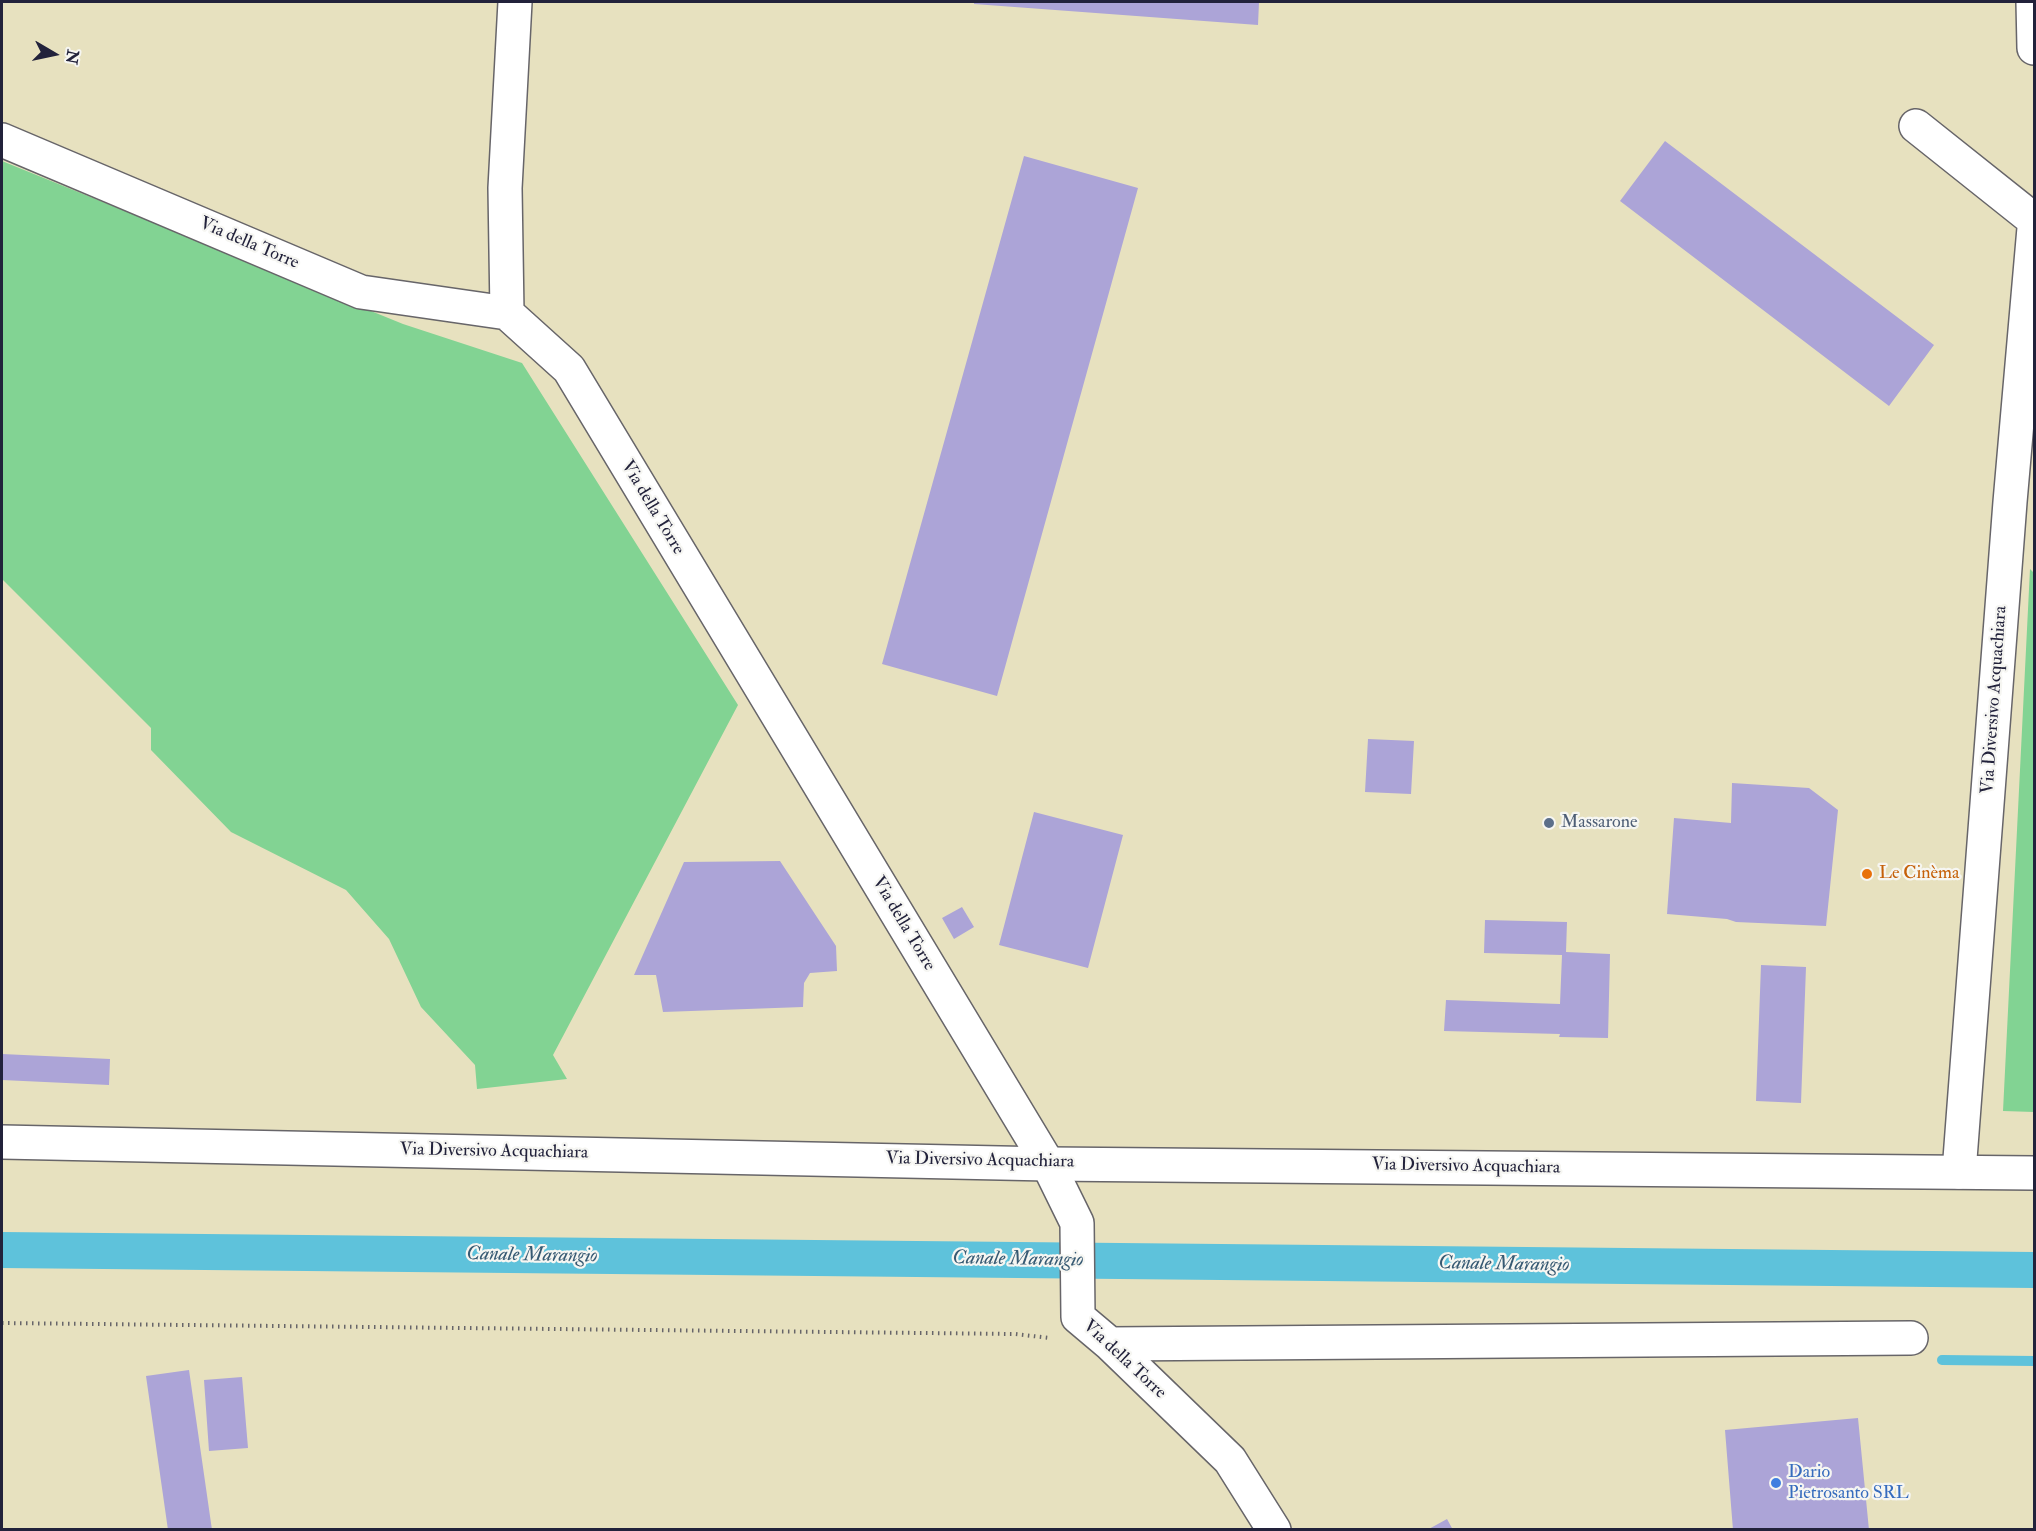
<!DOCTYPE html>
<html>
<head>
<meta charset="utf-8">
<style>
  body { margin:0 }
  #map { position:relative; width:2036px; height:1531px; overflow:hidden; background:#e7e1bf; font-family:"IM FELL Double Pica",serif }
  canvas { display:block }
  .frame { position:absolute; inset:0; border:3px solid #22223b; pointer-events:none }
  .north { position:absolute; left:24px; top:24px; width:60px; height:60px; -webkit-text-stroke:4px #f6f6f2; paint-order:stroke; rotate:99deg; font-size:16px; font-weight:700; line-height:24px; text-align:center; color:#22223b }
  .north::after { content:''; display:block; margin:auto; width:21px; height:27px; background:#22223b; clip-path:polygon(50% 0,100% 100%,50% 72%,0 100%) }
</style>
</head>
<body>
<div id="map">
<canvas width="2036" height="1531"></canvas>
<div class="frame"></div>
<div class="north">N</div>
</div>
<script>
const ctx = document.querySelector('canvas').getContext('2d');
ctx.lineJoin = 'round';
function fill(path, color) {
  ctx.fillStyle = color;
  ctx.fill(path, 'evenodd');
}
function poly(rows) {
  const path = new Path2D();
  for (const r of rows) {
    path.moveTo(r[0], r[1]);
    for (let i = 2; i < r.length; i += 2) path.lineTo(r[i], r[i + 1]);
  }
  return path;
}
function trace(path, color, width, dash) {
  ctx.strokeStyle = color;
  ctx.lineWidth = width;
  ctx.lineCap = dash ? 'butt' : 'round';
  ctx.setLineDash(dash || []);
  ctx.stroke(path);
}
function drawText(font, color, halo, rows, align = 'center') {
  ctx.font = font + ' "IM FELL Double Pica",serif';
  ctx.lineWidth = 4.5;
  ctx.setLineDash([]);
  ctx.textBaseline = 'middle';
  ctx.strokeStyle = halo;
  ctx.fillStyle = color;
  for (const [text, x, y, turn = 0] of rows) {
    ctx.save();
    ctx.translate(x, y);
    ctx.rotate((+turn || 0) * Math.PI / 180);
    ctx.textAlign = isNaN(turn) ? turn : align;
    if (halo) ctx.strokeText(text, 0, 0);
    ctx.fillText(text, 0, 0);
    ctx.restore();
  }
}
fill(poly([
  [2,161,403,324,522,363,738,705,553,1055,567,1079,477,1089,475,1065,421,1007,389,939,346,890,231,832,151,750,151,728,2,579],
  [2030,569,2034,573,2034,1112,2003,1111]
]), '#82d393');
trace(poly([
  [1942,1360,2034,1361]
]), '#5ec2db', 10);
trace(poly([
  [2,1250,2034,1270]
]), '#5ec2db', 36);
fill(poly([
  [974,2,1259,2,1258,25,974,4],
  [1665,141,1934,345,1889,406,1620,201],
  [1024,156,1138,188,997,696,882,664],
  [1368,739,1414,741,1411,794,1365,792],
  [1732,783,1809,788,1838,810,1826,926,1736,922,1727,919,1667,914,1674,818,1731,823],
  [1034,812,1123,835,1088,968,999,945],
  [780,861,836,946,837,971,810,973,804,983,803,1007,663,1012,656,975,634,975,684,862],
  [962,907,974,927,954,939,942,918],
  [1485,920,1567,922,1566,952,1610,954,1608,1038,1559,1037,1560,1034,1444,1031,1446,1000,1560,1004,1562,955,1484,953],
  [1761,965,1806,967,1801,1103,1756,1101],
  [2,1054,110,1059,109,1085,2,1080],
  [189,1370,212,1530,168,1530,146,1376],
  [242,1377,248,1448,209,1451,204,1380],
  [1858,1418,1869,1530,1733,1530,1725,1430],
  [1447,1519,1453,1530,1427,1530]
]), '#aca4d7');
const street = poly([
  [515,2,505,188,507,313,569,369,1048,1164,1077,1223,1078,1317,1110,1344,1230,1460,1274,1530],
  [2033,2,2034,48],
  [1916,126,2034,220],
  [2,140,361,292,507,313],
  [1959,1172,2010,502,2034,228],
  [1110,1344,1911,1338]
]);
const secondary = poly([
  [2,1142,1048,1164,2034,1173]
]);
trace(street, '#676569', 36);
trace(secondary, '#676569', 36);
trace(poly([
  [2,1323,1015,1334,1050,1338]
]), '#676569', 4, [1.5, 4.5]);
trace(street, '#fff', 33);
trace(secondary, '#fff', 33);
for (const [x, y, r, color] of [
  [1549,823,6,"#5c6f8a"],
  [1867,874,6,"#e8710a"],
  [1776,1483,6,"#3f7fe0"]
]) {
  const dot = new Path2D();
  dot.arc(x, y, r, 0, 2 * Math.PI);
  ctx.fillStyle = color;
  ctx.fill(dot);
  trace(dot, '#f6f6f2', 2);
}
drawText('18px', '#22223b', '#f6f6f2', [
  ["Via della Torre",249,244,23],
  ["Via della Torre",652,508,59],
  ["Via Diversivo Acquachiara",1995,700,-86],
  ["Via della Torre",903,924,59],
  ["Via Diversivo Acquachiara",494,1152,1],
  ["Via Diversivo Acquachiara",980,1161,1],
  ["Via Diversivo Acquachiara",1466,1167,1],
  ["Via della Torre",1124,1360,43]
]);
drawText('18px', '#4e5e75', '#f6f6f2', [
  ["Massarone",1561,823]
], 'left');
drawText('18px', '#c56008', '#f6f6f2', [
  ["Le Cinèma",1879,874]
], 'left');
drawText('18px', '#366cbe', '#f6f6f2', [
  ["Dario",1788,1473],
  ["Pietrosanto SRL",1788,1494]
], 'left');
drawText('italic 20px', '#375a73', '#f6f6f2', [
  ["Canale Marangio",532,1256,1],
  ["Canale Marangio",1018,1260,1],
  ["Canale Marangio",1504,1265,1]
]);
</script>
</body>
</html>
